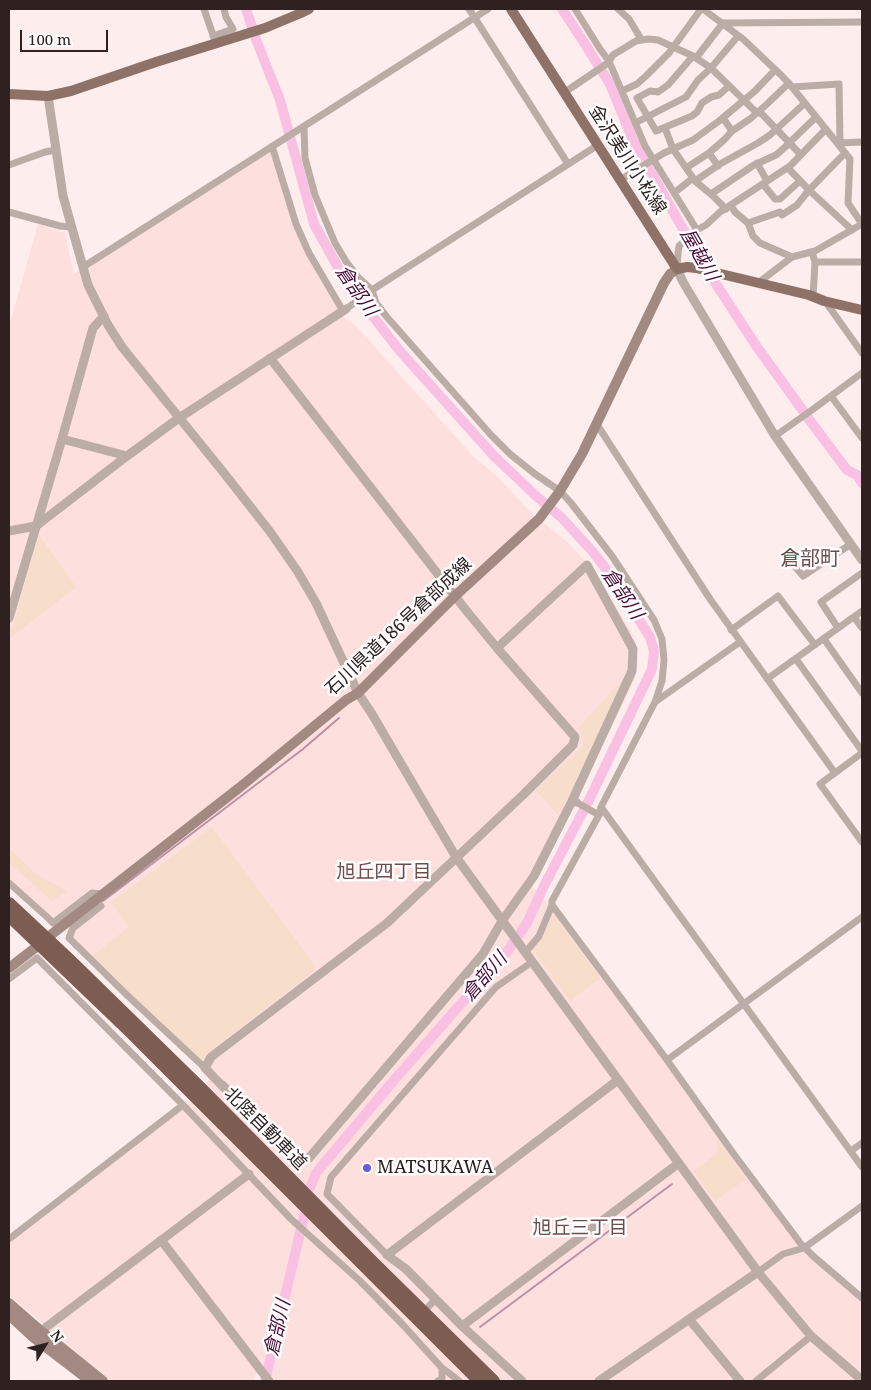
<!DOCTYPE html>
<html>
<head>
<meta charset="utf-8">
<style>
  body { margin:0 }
  #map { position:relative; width:871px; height:1390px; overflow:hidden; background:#fdedec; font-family:"Noto Serif",serif }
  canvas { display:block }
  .frame { position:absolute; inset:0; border:10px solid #2f2120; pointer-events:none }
  .north { position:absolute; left:20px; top:1320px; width:50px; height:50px; -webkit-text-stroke:4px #fff; paint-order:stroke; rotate:54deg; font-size:14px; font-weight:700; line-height:20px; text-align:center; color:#2f2120 }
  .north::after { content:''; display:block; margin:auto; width:18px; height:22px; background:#2f2120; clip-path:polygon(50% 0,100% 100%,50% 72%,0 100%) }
  .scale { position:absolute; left:20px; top:30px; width:88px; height:22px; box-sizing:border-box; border:2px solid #2f2120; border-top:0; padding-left:6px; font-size:15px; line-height:18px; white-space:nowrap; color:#2f2120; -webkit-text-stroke:4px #fff; paint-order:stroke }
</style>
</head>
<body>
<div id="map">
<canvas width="871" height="1390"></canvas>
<div class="frame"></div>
<div class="north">N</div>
<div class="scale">100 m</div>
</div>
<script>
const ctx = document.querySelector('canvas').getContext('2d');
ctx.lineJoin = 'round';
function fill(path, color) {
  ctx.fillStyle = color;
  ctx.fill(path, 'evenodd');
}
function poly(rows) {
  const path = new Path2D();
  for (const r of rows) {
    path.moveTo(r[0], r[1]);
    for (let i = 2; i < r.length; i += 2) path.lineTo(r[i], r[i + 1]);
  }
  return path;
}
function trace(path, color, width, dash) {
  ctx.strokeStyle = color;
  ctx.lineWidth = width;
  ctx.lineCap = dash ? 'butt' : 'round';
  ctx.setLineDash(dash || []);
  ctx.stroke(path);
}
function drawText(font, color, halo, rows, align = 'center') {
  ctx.font = font + ' "Noto Serif","Noto Sans JP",serif';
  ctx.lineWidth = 5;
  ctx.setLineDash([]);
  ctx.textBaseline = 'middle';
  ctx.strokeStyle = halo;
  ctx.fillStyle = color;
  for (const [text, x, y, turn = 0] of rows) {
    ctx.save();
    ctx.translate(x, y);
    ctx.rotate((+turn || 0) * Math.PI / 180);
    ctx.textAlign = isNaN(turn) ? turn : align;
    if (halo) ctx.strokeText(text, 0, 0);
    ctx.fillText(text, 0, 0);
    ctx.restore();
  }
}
fill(poly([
  [270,151,287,205,311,263,345,318,357,327,473,456,501,480,531,513,565,540,593,569,635,639,638,662,635,679,571,810,532,886,557,913,798,1246,806,1255,862,1302,862,1381,273,1381,260,1362,254,1381,111,1381,9,1295,9,1242,182,1110,215,1073,90,953,9,880,9,327,38,224,65,233,74,274]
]), '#fddfdd');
fill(poly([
  [39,535,76,587,9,639],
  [628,674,572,789,558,815,536,790,583,746,582,733,578,728],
  [212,827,316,967,310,974,210,1051,200,1061,92,956,129,927,111,902],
  [9,848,37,875,67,891,52,901,9,863],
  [552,915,554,915,600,978,570,1001,533,950,542,938],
  [717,1139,746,1179,715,1201,694,1171,717,1153]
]), '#f7decb');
trace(poly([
  [103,901,303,749,339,718],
  [224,1082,294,1152],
  [480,1327,672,1184]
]), '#bd90a9', 2);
trace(poly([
  [246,9,257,42,280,100,314,224,345,280,399,350,494,456,535,495,561,517,593,552,609,573,650,637,654,651,652,669,589,800,544,886,527,923,509,949,395,1079,316,1173,310,1188],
  [562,9,583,41,610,84,633,140,679,222,716,284,755,344,811,422,847,470,857,475,862,483],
  [265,1381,304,1216]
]), '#fac0e4', 10);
trace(poly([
  [204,9,214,38],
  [469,9,568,164],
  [575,9,600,49,609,61,645,146,697,230],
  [618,9,629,19,641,39],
  [703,9,743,39,782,76,792,87,850,159,848,203,862,224],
  [723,23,862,22],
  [213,36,233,29,226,17,224,9],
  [693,56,668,85,658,92,650,91,637,98,656,131,692,116,697,112,702,103,711,97,719,95,729,86],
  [696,58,723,23],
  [792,87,839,84,840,142],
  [622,91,637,84,646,76,669,53,701,9],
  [565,92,608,63,613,55,636,41,648,39,658,40,693,56,711,68,757,113,761,113,801,155],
  [723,118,732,131],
  [635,123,686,97,698,80,711,68,738,36],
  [304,127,305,158,315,195,335,243,347,263,358,277,372,290,376,303,386,316,491,435,510,454,535,474,560,491,571,503,612,556,654,620,662,639,664,660,662,681,655,702],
  [665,128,673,149,695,181,712,195,726,209],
  [838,143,862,142],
  [272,146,296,224,309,253,343,311],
  [709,153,718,166],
  [757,163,767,181],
  [9,165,45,152,56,150],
  [686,168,709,153,725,139,732,131,750,119,767,104,789,83],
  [788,168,809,190,852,230],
  [620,180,664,153,693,140,719,121,755,91,775,70],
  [695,181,720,164,758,143,770,135,805,103],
  [763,184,775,199,780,199,800,181],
  [674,193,693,178],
  [711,194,754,165,776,155,783,149,816,117],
  [731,206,735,212,748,223,753,236,760,243,792,257],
  [9,212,60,226,71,227],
  [748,223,780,212,782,215,797,205,809,190,845,153],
  [812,252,815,262,813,297],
  [815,262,862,262],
  [83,267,488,9],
  [677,269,678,253,679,246,695,231,706,225,720,212,790,166,826,129],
  [758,283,792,257,815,251,862,224],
  [825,301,862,353],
  [346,309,372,290,598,145],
  [831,396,862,438],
  [596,423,710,599,835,773],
  [775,436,812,410,862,373],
  [793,564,803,576,851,544],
  [854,617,862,628],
  [838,628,821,602,862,573],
  [731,630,778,596,815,645],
  [824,639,862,693],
  [796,659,862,751],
  [767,679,862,611],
  [862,753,820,784,862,842],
  [576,802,599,815],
  [601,807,862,1167],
  [9,883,47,917,53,923,92,893,102,894],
  [95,899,101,906,73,928,69,938,129,997,205,1068],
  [552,905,667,1060,733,1153,801,1244,813,1256,862,1298],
  [525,953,539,936,552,905,552,901,599,815,601,807,655,702,740,642],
  [9,979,37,958,183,1105,291,1219,360,1281,404,1326,442,1368,449,1373,459,1381],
  [667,1060,862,917],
  [851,1151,862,1143],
  [9,1239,183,1105],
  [387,1255,327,1194,331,1177,488,996,496,987,532,962],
  [758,1272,783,1254,804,1248,862,1206],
  [429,1306,435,1300],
  [438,1381,442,1379,442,1368],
  [756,1381,811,1336]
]), '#bcaca6', 7);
trace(poly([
  [48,96,63,196,88,285,108,325,122,347,224,473,271,533,298,572,316,603,358,693,372,714,420,796,456,857,758,1272,811,1336,862,1380],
  [677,269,683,282,775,436,862,560],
  [270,358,465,609,497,648,575,737,573,745,524,794,387,923,211,1057,205,1068,281,1147,295,1160,309,1158,483,954,502,921,534,876,572,801,576,802],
  [62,439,127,456,179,418,346,309],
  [9,531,36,526,127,456],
  [9,618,62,439,93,328,104,316],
  [497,648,587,565,633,649,632,671,572,801],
  [161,1240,269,1381],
  [689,1319,740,1381],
  [462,1326,679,1163],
  [36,1336,41,1331,249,1174],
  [522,1381,462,1326,406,1269,387,1255,618,1080],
  [599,1381,758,1272]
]), '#bcaca6', 9);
trace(poly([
  [52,934,239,788,346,700,358,693,455,596,539,519,560,491,582,454,664,283,670,274,677,269],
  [9,968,35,948],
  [9,1303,41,1331,103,1381],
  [9,1315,34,1338,90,1381]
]), '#a28a82', 10);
trace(poly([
  [511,9,677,269,687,267,696,268,809,295,824,301,862,310],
  [9,94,48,96,71,91,156,62,265,28,301,13,309,9]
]), '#8e7268', 10);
trace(poly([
  [9,903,71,961,199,1086,374,1263,494,1381],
  [9,916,128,1030,479,1381]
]), '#7d5d52', 12);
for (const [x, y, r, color] of [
  [367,1168,5,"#695ed8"]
]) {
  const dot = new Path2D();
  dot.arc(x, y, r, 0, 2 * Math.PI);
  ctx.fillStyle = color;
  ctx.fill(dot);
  trace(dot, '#fff', 2);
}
drawText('18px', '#2f2120', '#fff', [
  ["金沢美川小松線",627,160,57],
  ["石川県道186号倉部成線",399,627,-43],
  ["北陸自動車道",265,1129,45]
]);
drawText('18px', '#2f2120', '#fff', [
  ["MATSUKAWA",377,1168]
], 'left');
drawText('italic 19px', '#4a0d39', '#fff', [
  ["屋越川",699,255,60],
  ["倉部川",356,291,55],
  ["倉部川",622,594,56],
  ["倉部川",485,977,-49],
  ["倉部川",278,1328,-77]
]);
drawText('19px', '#6e4d4c', '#fff', [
  ["旭丘四丁目",384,873],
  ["旭丘三丁目",580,1229]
]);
drawText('20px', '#6e4d4c', '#fff', [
  ["倉部町",810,559]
]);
</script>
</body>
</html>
